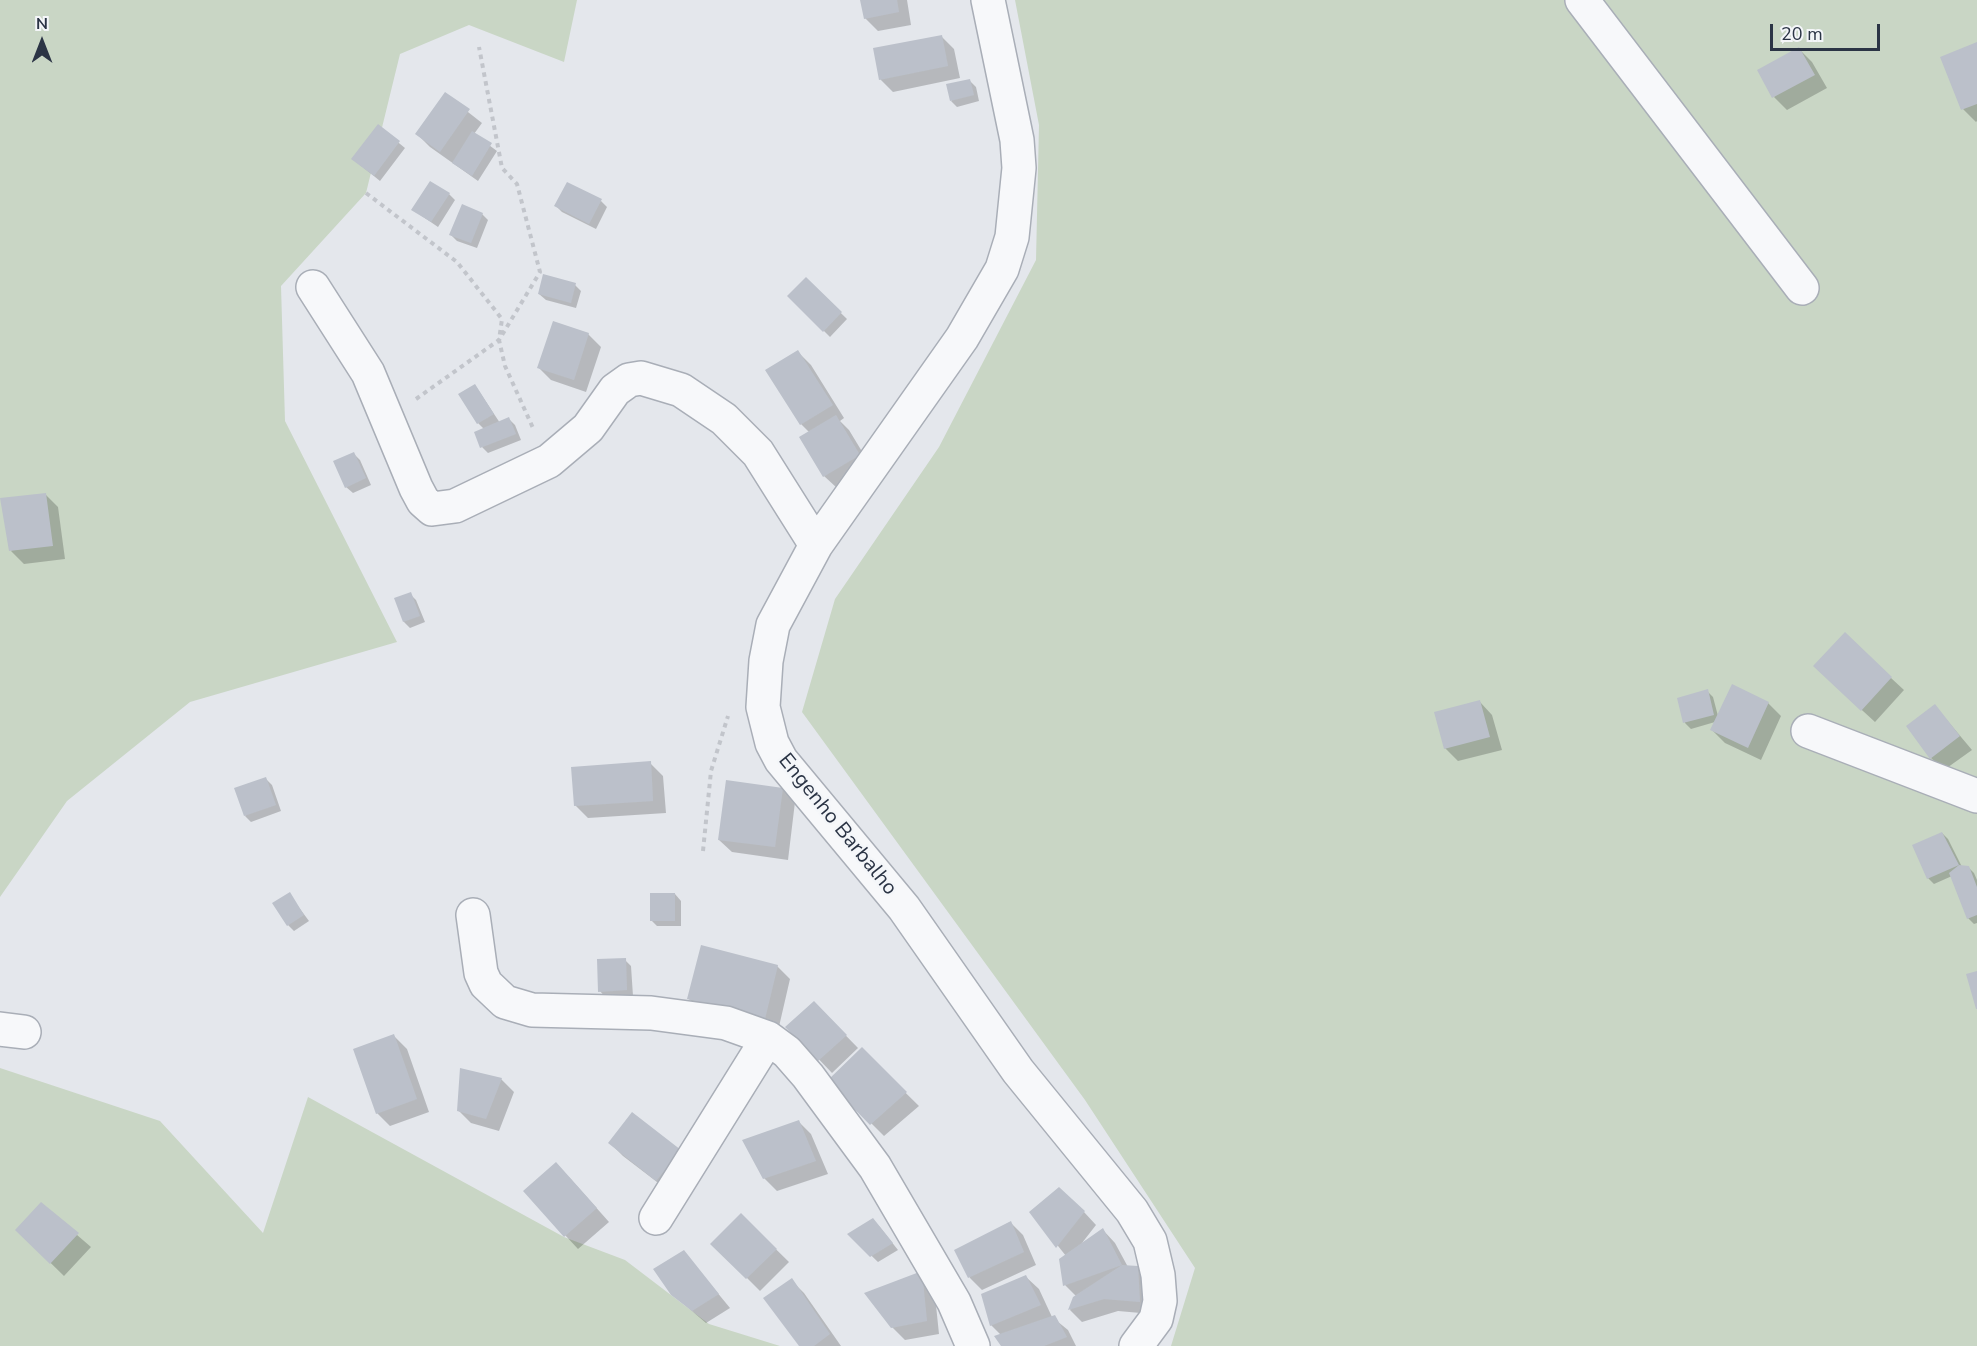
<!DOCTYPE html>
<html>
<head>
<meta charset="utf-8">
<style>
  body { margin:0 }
  #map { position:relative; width:1977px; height:1346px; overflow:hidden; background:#e4e7ec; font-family:"Nunito Sans",sans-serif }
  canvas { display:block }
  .north { position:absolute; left:12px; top:12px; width:60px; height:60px; -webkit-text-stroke:4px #f4f6f9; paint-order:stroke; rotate:0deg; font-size:16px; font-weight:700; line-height:24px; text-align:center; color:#2b3445 }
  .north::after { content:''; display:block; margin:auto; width:21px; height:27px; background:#2b3445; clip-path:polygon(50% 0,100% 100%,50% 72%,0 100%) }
  .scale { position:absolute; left:1770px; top:24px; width:110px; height:27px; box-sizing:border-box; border:3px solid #2b3445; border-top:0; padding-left:8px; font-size:18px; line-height:21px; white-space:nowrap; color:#2b3445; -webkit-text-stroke:4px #f4f6f9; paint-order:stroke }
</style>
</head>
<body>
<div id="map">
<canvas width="1977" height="1346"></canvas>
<div class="north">N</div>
<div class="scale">20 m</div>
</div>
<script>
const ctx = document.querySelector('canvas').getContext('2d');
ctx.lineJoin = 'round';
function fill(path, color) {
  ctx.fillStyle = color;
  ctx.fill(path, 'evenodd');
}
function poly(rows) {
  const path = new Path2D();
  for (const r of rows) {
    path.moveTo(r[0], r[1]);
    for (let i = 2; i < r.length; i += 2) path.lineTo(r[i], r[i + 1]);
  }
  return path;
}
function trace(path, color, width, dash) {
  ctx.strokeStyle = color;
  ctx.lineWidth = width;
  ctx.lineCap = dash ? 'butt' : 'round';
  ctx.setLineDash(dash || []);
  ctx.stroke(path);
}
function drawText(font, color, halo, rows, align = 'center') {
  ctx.font = font + ' "Nunito Sans",sans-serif';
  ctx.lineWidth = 5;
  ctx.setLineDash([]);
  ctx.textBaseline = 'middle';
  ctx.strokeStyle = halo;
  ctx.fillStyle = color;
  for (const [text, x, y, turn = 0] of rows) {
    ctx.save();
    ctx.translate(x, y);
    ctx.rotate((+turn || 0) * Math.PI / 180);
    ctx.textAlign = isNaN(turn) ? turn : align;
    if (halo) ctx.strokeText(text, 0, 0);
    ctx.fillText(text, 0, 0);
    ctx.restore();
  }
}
fill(poly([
  [0,0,577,0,564,62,469,25,400,54,366,193,281,286,285,421,397,642,190,702,67,801,0,897],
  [1015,0,1977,0,1977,1346,1171,1346,1195,1268,1085,1100,802,712,835,599,939,447,1036,260,1039,125],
  [0,1068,160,1121,263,1233,308,1097,564,1237,625,1260,709,1324,780,1346,0,1346]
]), '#c9d6c5');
fill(poly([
  [862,0,907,0,911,25,878,31,865,18],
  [941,36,954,49,960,78,893,92,880,79],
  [1977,44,1977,121,1976,122,1963,109],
  [1799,49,1812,62,1827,88,1787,110,1774,97],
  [970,81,976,87,979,101,957,107,951,101],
  [445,94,482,123,474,134,497,151,478,181,430,147,417,134],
  [378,126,405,148,380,181,359,164],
  [449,194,455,200,438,227,413,210],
  [601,201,607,207,596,229,562,212,556,206],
  [482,214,488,220,477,248,457,241,451,235],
  [806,279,847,319,830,337,789,296],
  [575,285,581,291,576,308,546,300,539,294],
  [588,334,601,347,586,392,551,380,538,367],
  [798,352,811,365,844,418,840,421,849,430,872,468,837,488,824,476,810,433,801,424],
  [475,385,500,423,509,419,515,425,521,440,488,453,482,447,484,429,478,423],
  [353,453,360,460,371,485,353,493,346,487],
  [46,495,58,507,65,559,24,564,11,551],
  [410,594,416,600,425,622,410,628,404,622,396,599],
  [1891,678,1904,690,1875,722,1828,679],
  [1707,691,1713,697,1718,716,1768,703,1781,716,1761,760,1725,743,1712,730,1715,722,1691,729,1685,723,1679,699],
  [1480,702,1492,715,1502,750,1458,761,1445,748],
  [1935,706,1972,750,1944,770,1931,758],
  [650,763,663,776,666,813,588,818,575,805],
  [266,779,272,785,281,811,251,822,245,816],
  [782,789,795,802,788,860,732,852,719,840],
  [1942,833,1948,839,1962,867,1968,867,1974,873,1977,880,1977,923,1974,924,1968,918,1952,876,1934,884,1928,878],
  [289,894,309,921,294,931,288,925],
  [675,894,681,901,681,926,657,926,651,920],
  [625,960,631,966,633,996,606,998,600,991],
  [777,966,790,979,778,1031,701,1011,688,998],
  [814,1003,858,1048,832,1073,788,1027],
  [394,1036,407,1049,429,1112,390,1126,377,1113],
  [862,1050,919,1106,884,1136,829,1081],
  [501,1079,514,1092,499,1131,471,1123,458,1110],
  [798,1121,811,1134,828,1174,777,1191,764,1178],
  [610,1143,680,1151,670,1192,623,1156],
  [569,1177,609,1222,578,1249,525,1192],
  [41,1204,91,1247,64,1276,17,1230],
  [1031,1212,1084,1212,1096,1225,1082,1243,1103,1230,1115,1243,1128,1267,1138,1268,1151,1281,1152,1314,1118,1311,1082,1322,1070,1310,1076,1296,1065,1285,1066,1256],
  [741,1215,789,1262,760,1291,713,1244],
  [1010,1222,1023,1235,1036,1265,982,1290,970,1278,956,1251],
  [879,1226,898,1250,878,1262,849,1234],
  [684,1252,730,1308,706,1323,672,1294],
  [921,1273,934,1286,939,1334,905,1340,892,1327],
  [1026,1277,1039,1289,1052,1317,1068,1330,1076,1346,1003,1346,1001,1335,991,1325],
  [791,1280,804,1293,841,1346,801,1346]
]), '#0003');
fill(poly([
  [860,0,897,0,899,12,864,19],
  [942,35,948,66,879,80,873,48],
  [1977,42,1977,104,1961,110,1940,57],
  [1799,47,1815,75,1772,98,1757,70],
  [970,79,974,95,950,101,946,84],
  [445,92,470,109,440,152,415,134],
  [378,124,400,141,374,176,351,159],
  [472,131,492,143,472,176,452,163],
  [430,181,450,193,431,222,411,210],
  [567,182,602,199,589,224,554,206],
  [462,204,483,213,471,243,449,235],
  [543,274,576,283,571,303,538,294],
  [806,277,842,312,823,332,787,296],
  [553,321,589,333,574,380,537,368],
  [798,350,833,405,800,425,765,370],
  [475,384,494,414,477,424,458,394],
  [836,415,860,455,823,477,799,437],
  [509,417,516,434,480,448,474,432],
  [354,452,366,478,345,488,333,461],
  [46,493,53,546,9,551,0,498],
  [411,592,420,616,403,622,394,598],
  [1845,632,1892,677,1861,711,1813,666],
  [1732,684,1769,702,1748,748,1710,730],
  [1708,689,1714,715,1683,723,1677,698],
  [1480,700,1490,737,1444,749,1434,712],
  [1935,704,1960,736,1930,759,1906,726],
  [651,761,653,801,574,806,571,767],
  [266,777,276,805,244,816,234,788],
  [726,780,783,788,775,847,718,840],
  [1942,832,1959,865,1969,866,1977,887,1977,915,1967,919,1949,873,1959,865,1927,879,1912,845],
  [290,892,304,915,287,926,272,903],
  [650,893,675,893,675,921,650,921],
  [701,945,778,965,765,1019,687,999],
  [626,958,627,990,598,992,597,959],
  [1977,971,1977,1009,1976,1009,1966,974],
  [814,1001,847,1035,818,1061,785,1027],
  [394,1034,417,1099,376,1114,353,1049],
  [862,1047,907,1092,870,1125,827,1081],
  [460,1068,502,1078,486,1119,457,1111],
  [632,1112,681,1150,656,1181,608,1143],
  [799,1120,816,1161,763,1179,742,1140],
  [556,1162,597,1208,564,1237,523,1191],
  [1059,1187,1085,1211,1056,1248,1029,1212],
  [41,1202,79,1233,50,1264,15,1230],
  [741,1213,777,1249,746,1279,710,1244],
  [873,1218,893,1243,870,1257,847,1234],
  [1011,1221,1024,1252,968,1278,954,1250],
  [1103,1228,1122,1265,1063,1286,1059,1259],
  [684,1250,719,1294,692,1311,671,1295,653,1269],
  [1122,1265,1138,1266,1140,1302,1104,1299,1068,1310,1073,1297],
  [922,1271,927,1321,891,1328,864,1293],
  [1026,1275,1041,1305,990,1326,981,1294],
  [792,1278,830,1334,814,1346,799,1346,763,1298],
  [1055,1315,1067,1337,1044,1346,1001,1346,994,1336]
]), '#bbc0ca');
const street = poly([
  [988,0,1017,140,1019,168,1012,237,1002,269,962,338,816,545,773,625,766,661,763,707,772,743,781,760,904,908,1018,1071,1132,1211,1150,1241,1158,1275,1160,1301,1156,1319,1136,1346],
  [1582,0,1802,288],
  [313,287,368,373,416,488,423,501,432,509,455,506,549,461,588,428,615,390,629,380,641,378,681,390,724,419,758,453,816,545],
  [1808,731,1977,796],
  [473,915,481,973,486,984,505,1002,532,1010,651,1013,726,1023,768,1038,787,1052,808,1076,875,1167,954,1302,973,1346],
  [0,1029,24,1032],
  [656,1218,768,1038]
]);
trace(street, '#a9aeb7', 36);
trace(poly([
  [366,193,457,262,502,319,499,340,505,366,533,428],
  [416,399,499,340,540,272,517,184,502,168,479,47],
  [703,851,711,771,728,716]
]), '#c2c5cb', 4, [4.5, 4.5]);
trace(street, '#f7f8fa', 33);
drawText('21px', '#2b3445', '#f4f6f9', [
  ["Engenho Barbalho",837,825,51]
]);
</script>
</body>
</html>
